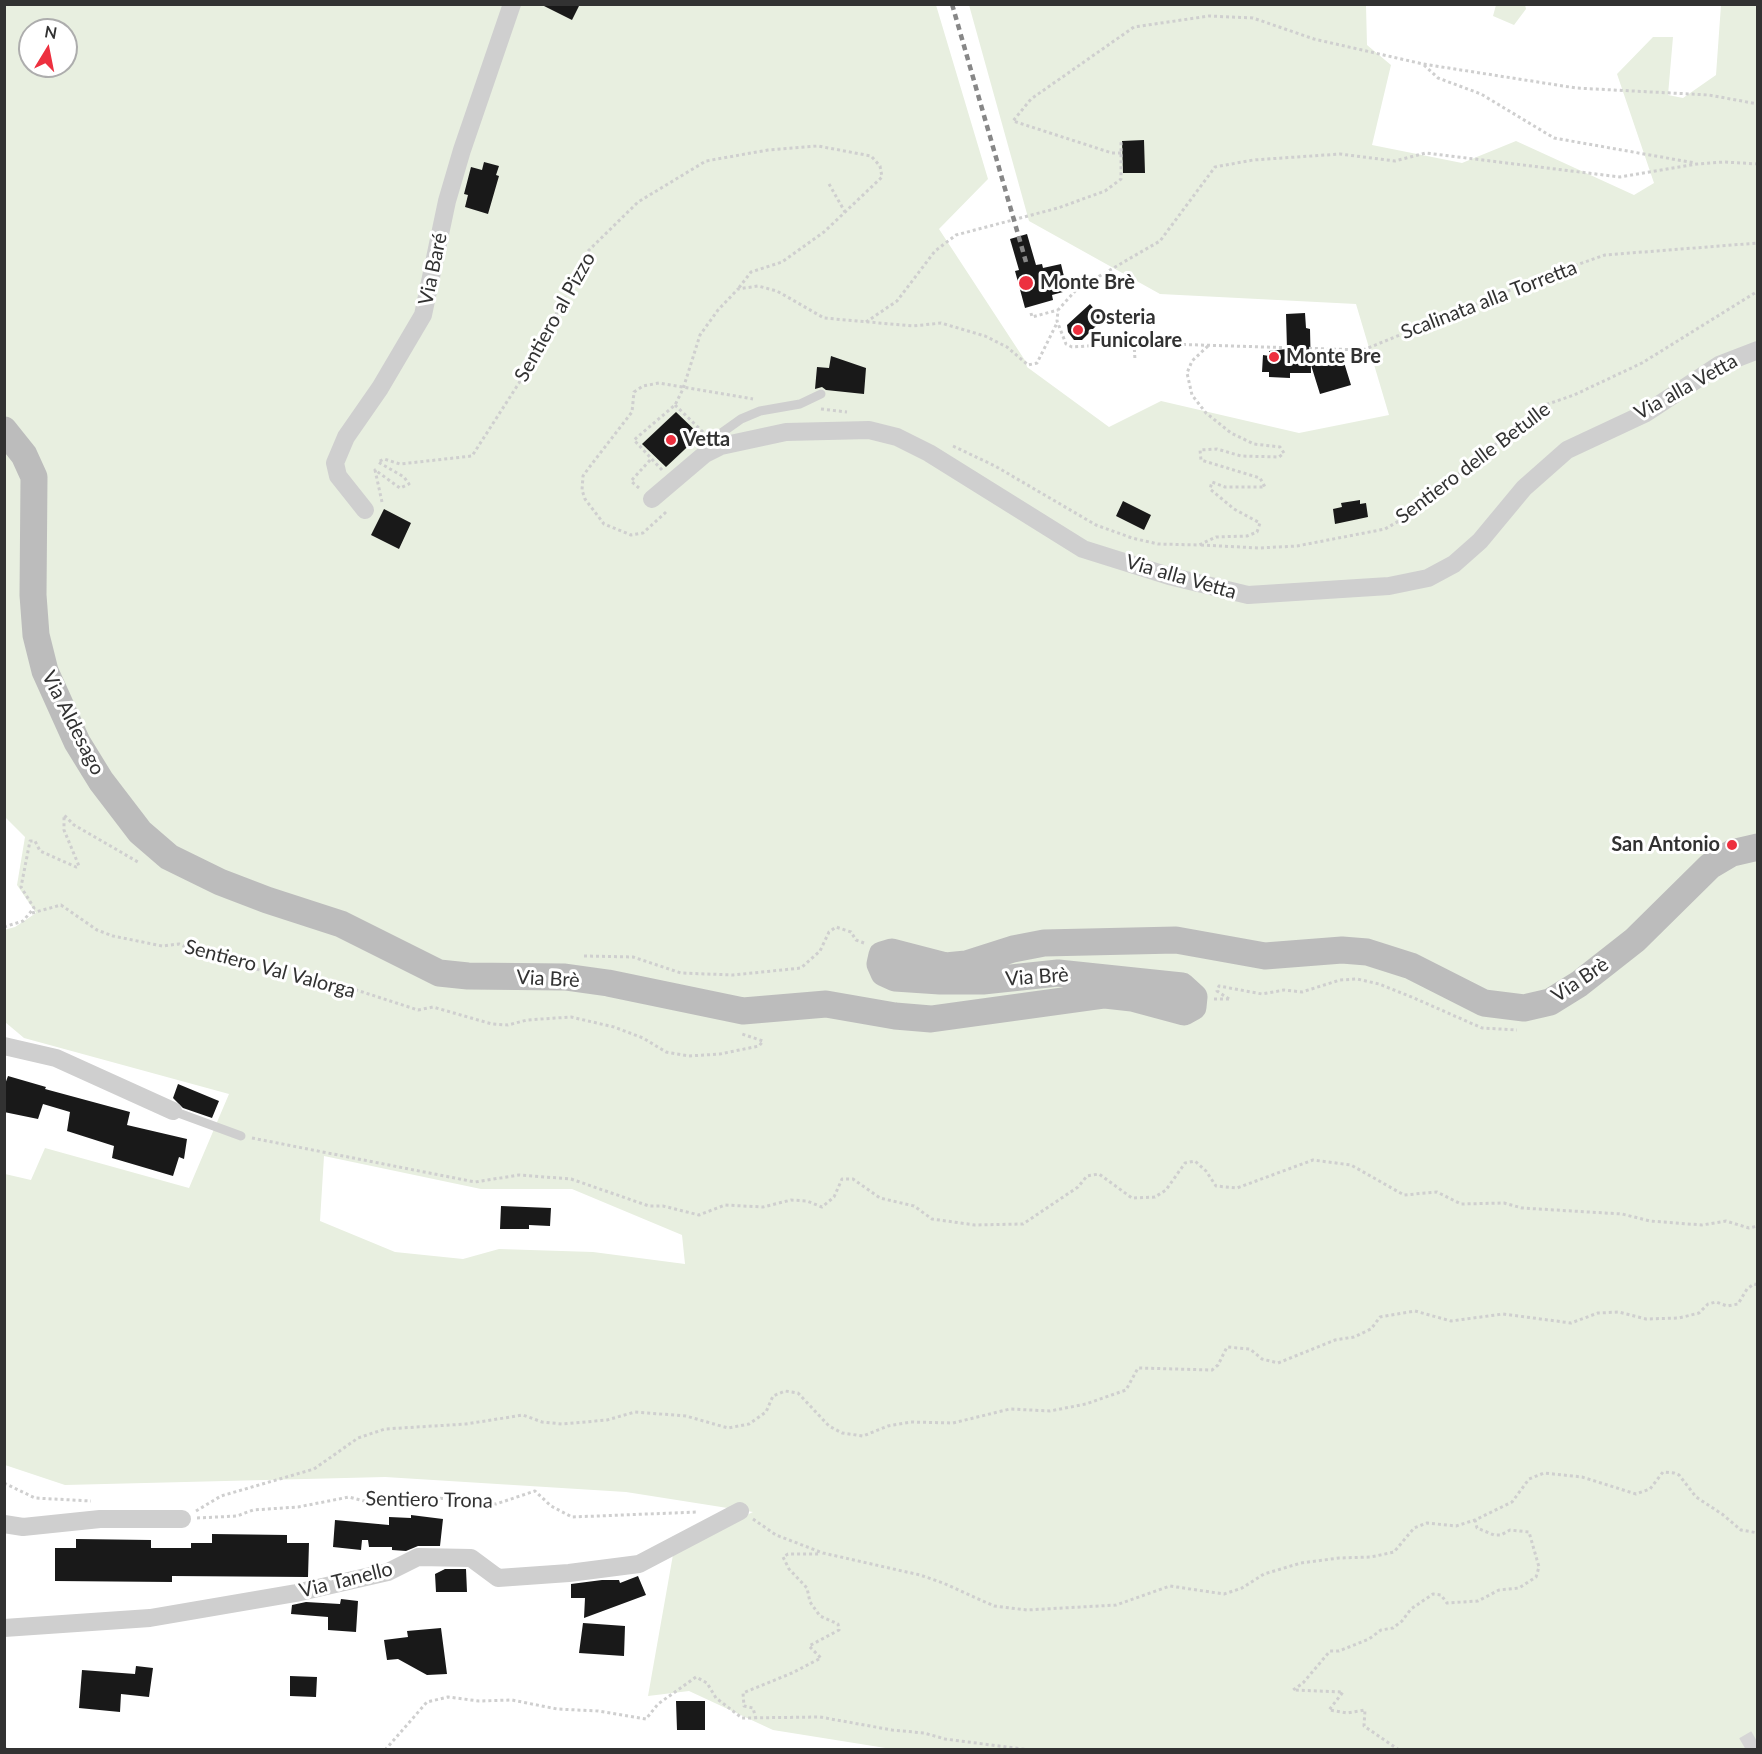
<!DOCTYPE html>
<html>
<head>
<meta charset="utf-8">
<style>
  body { margin:0 }
  #map { position:relative; width:1762px; height:1754px; overflow:hidden; background:#fff; font-family:Lato,sans-serif }
  canvas { display:block }
  .frame { position:absolute; inset:0; border:6px solid #323232; pointer-events:none }
  .north { position:absolute; left:18px; top:18px; width:60px; height:60px; box-sizing:border-box; background:#fff; border:2px solid #adadad; border-radius:50%; rotate:10deg; font-size:16px; font-weight:700; line-height:24px; text-align:center; color:#323232 }
  .north::after { content:''; display:block; margin:auto; width:21px; height:27px; background:#ed303f; clip-path:polygon(50% 0,100% 100%,50% 72%,0 100%) }
</style>
</head>
<body>
<div id="map">
<canvas width="1762" height="1754"></canvas>
<div class="frame"></div>
<div class="north">N</div>
</div>
<script>
const ctx = document.querySelector('canvas').getContext('2d');
ctx.lineJoin = 'round';
function fill(path, color) {
  ctx.fillStyle = color;
  ctx.fill(path, 'evenodd');
}
function poly(rows) {
  const path = new Path2D();
  for (const r of rows) {
    path.moveTo(r[0], r[1]);
    for (let i = 2; i < r.length; i += 2) path.lineTo(r[i], r[i + 1]);
  }
  return path;
}
function trace(path, color, width, dash) {
  ctx.strokeStyle = color;
  ctx.lineWidth = width;
  ctx.lineCap = dash ? 'butt' : 'round';
  ctx.setLineDash(dash || []);
  ctx.stroke(path);
}
function drawText(font, color, halo, rows, align = 'center') {
  ctx.font = font + ' Lato,sans-serif';
  ctx.lineWidth = 6;
  ctx.setLineDash([]);
  ctx.textBaseline = 'middle';
  ctx.strokeStyle = halo;
  ctx.fillStyle = color;
  for (const [text, x, y, turn = 0] of rows) {
    ctx.save();
    ctx.translate(x, y);
    ctx.rotate((+turn || 0) * Math.PI / 180);
    ctx.textAlign = isNaN(turn) ? turn : align;
    if (halo) ctx.strokeText(text, 0, 0);
    ctx.fillText(text, 0, 0);
    ctx.restore();
  }
}
fill(poly([
  [5,5,936,5,988,179,939,229,1026,362,1027,367,1109,427,1161,401,1299,433,1389,415,1356,304,1160,294,1029,221,969,5,1366,5,1367,45,1391,65,1372,145,1462,163,1516,141,1634,195,1654,183,1617,74,1653,37,1673,37,1668,95,1683,98,1716,75,1721,5,1757,5,1757,1749,898,1750,773,1730,689,1691,648,1696,674,1549,753,1512,626,1492,385,1477,65,1485,5,1465,5,1174,31,1180,45,1148,189,1188,229,1094,24,1038,5,1022,4,930,15,927,36,913,17,885,25,837,4,816],
  [30,30,66,30,66,66,30,66],
  [324,1156,481,1189,572,1189,682,1235,685,1264,593,1252,499,1249,463,1259,395,1252,320,1221],
  [1496,5,1525,5,1526,9,1514,25,1493,16]
]), '#e8efe0');
fill(poly([
  [540,4,580,4,572,20],
  [1144,140,1145,173,1123,173,1122,141],
  [484,162,499,166,496,175,499,176,488,214,465,207,468,195,464,194,471,167,482,170],
  [1027,234,1036,265,1042,264,1043,268,1061,264,1066,285,1062,286,1063,292,1052,295,1053,300,1025,308,1015,271,1019,270,1010,239],
  [1090,304,1103,319,1082,340,1074,340,1068,332,1067,325],
  [1305,313,1306,328,1310,329,1311,373,1290,373,1290,378,1269,377,1269,372,1262,372,1263,355,1269,356,1269,351,1287,349,1286,314],
  [831,356,866,368,864,394,826,390,822,387,815,389,817,367,829,368],
  [1342,356,1351,385,1320,394,1311,365],
  [676,412,700,435,666,467,642,444],
  [1360,500,1360,504,1366,503,1368,517,1335,524,1333,509,1342,507,1341,503],
  [1123,501,1151,515,1144,530,1116,516],
  [384,509,411,523,399,549,371,535],
  [8,1076,46,1087,45,1089,130,1112,127,1125,187,1139,184,1159,179,1157,173,1176,112,1158,114,1146,67,1131,70,1112,43,1104,38,1119,4,1112,4,1087],
  [178,1084,219,1101,212,1118,183,1108,173,1098],
  [501,1206,551,1208,550,1226,529,1225,529,1229,500,1229],
  [411,1515,443,1519,440,1546,418,1546,406,1551,392,1550,392,1547,369,1547,368,1540,362,1540,361,1550,333,1547,335,1520,389,1525,389,1517,411,1518],
  [212,1534,287,1535,287,1543,309,1543,308,1577,172,1576,172,1582,55,1581,55,1548,76,1548,76,1539,151,1540,151,1548,191,1548,191,1543,212,1543],
  [445,1569,466,1569,467,1592,436,1592,435,1574],
  [638,1576,646,1595,584,1618,585,1598,571,1598,571,1584,602,1580,619,1580,620,1583],
  [341,1599,358,1601,356,1632,328,1630,328,1617,291,1614,292,1605,306,1602,340,1604],
  [583,1623,625,1626,624,1656,579,1653],
  [441,1628,447,1674,427,1675,398,1659,387,1660,384,1640,408,1637,407,1631],
  [136,1666,153,1668,149,1697,121,1694,120,1712,79,1708,82,1670,135,1674],
  [290,1676,317,1677,316,1697,290,1696],
  [676,1701,705,1701,705,1730,677,1730]
]), '#191919');
trace(poly([
  [1746,1750,1758,1743]
]), '#d6d6d6', 27, [27, 14]);
trace(poly([
  [1424,65,1438,78,1481,94,1554,138,1695,163],
  [1121,153,1112,153,1013,121,1031,99,1134,27,1209,16,1253,18,1314,39,1423,64,1576,88,1709,95,1758,104],
  [1758,164,1724,162,1697,164,1620,177,1426,153,1395,161,1340,154,1253,160,1215,167,1160,241,1077,289,1058,310,1057,321,1066,344,1072,347,1134,343,1363,350,1545,276,1605,255,1758,243],
  [829,184,845,212],
  [1031,313,1032,317,1058,310],
  [866,322,897,301,935,251,956,235,1058,208,1105,191,1121,179,1121,141],
  [1134,343,1135,360],
  [675,405,705,434],
  [821,409,847,412],
  [953,446,995,466,1096,525,1132,538,1158,544,1199,545,1216,537,1247,536,1257,532,1260,523,1234,509,1210,489,1212,482,1225,487,1265,487,1260,478,1201,460,1200,450,1217,449,1241,456,1279,457,1284,453,1280,447,1254,444,1231,433,1206,413,1192,395,1187,373,1192,361,1208,346],
  [662,470,634,440,675,405,683,389,700,335,718,310,738,289,758,286,777,291,824,318,913,326,941,323,985,336,1007,347,1028,365,1037,363,1057,323],
  [639,488,631,481,651,459],
  [382,502,375,470,400,488,409,484,404,477,378,462,384,459,400,464,472,456,519,383,565,298,584,255,638,202,706,161,768,150,818,146,871,156,880,166,882,177,824,232,782,262,751,272,738,289],
  [666,512,643,533,631,535,604,524,585,499,582,490,583,476,588,469,632,412,634,392,643,386,659,383,753,399],
  [1201,545,1259,548,1297,546,1385,529,1404,518,1545,405,1574,395,1642,363,1758,291],
  [32,913,61,905,97,930,113,936,162,946,179,944,214,959,260,970,282,969,296,971,310,978,344,986,418,1010,433,1007,492,1024,508,1025,527,1020,571,1017,614,1027,643,1038,666,1052,689,1056,720,1054,759,1046,763,1041,742,1034],
  [4,927,23,921,34,908,21,887,30,841,35,841,40,851,76,867,79,866,64,830,64,815,74,825,138,862],
  [584,956,633,957,681,973,733,975,801,968,820,951,829,932,836,927,851,932,856,940,864,943],
  [1214,999,1229,999],
  [1229,999,1217,991,1219,986,1262,994,1284,990,1302,992,1340,980,1357,979,1379,984,1414,998,1482,1028,1517,1030],
  [252,1138,475,1182,519,1175,571,1179,649,1206,663,1206,699,1215,725,1205,763,1207,791,1200,807,1201,822,1207,834,1197,842,1179,853,1179,880,1198,914,1206,932,1219,975,1225,1023,1224,1078,1187,1087,1176,1099,1174,1132,1198,1155,1197,1166,1190,1185,1163,1195,1161,1206,1171,1216,1186,1237,1188,1313,1160,1351,1165,1404,1195,1437,1192,1461,1204,1504,1203,1522,1208,1622,1214,1650,1221,1702,1225,1726,1221,1749,1228,1758,1226],
  [4,1483,35,1498,91,1501],
  [196,1511,221,1496,314,1469,358,1438,385,1429,466,1424,523,1415,542,1422,562,1424,607,1420,635,1412,686,1416,728,1428,749,1424,766,1412,773,1396,785,1391,798,1393,829,1426,842,1433,863,1436,888,1426,911,1422,953,1423,1010,1409,1050,1411,1086,1404,1126,1390,1138,1368,1212,1370,1218,1365,1227,1347,1250,1349,1262,1359,1278,1363,1335,1340,1354,1337,1371,1329,1380,1317,1415,1311,1451,1321,1503,1314,1571,1323,1598,1313,1619,1312,1646,1319,1679,1318,1699,1313,1708,1304,1716,1302,1727,1306,1738,1304,1747,1289,1754,1284,1758,1285],
  [197,1518,237,1516,253,1510,298,1507,349,1497,364,1501,393,1497,464,1499,496,1504,535,1491,551,1506,572,1517,698,1512],
  [753,1519,776,1535,823,1553,920,1575,943,1583,994,1606,1027,1610,1116,1605,1170,1586,1224,1594,1242,1588,1264,1574,1301,1563,1339,1558,1371,1557,1394,1552,1414,1528,1427,1523,1456,1526,1475,1520,1512,1502,1529,1479,1544,1473,1582,1477,1636,1494,1650,1489,1663,1472,1674,1473,1679,1475,1696,1497,1722,1514,1741,1530,1758,1533],
  [756,1719,753,1708,744,1706,743,1693,792,1673,821,1658,809,1646,839,1630,838,1624,820,1616,810,1602,807,1588,789,1569,783,1557,788,1554,821,1554],
  [4,1747,7,1750],
  [385,1750,427,1702,448,1697,479,1701,512,1700,557,1709,598,1711,646,1719,658,1704,696,1677,707,1683,716,1698,742,1718,820,1717,892,1730,924,1733,945,1739,1030,1750],
  [1399,1750,1364,1726,1365,1710,1347,1713,1329,1710,1343,1692,1293,1690,1303,1683,1330,1651,1339,1651,1369,1639,1381,1630,1393,1628,1402,1621,1411,1609,1433,1594,1441,1595,1447,1603,1478,1601,1499,1590,1519,1588,1536,1577,1539,1567,1529,1532,1510,1530,1501,1535,1494,1535,1477,1528,1475,1520]
]), '#cfcfcf', 3, [3, 3]);
trace(poly([
  [714,449,720,434,741,419,760,411,800,404,821,394],
  [173,1111,241,1136]
]), '#cfcfcf', 9);
trace(poly([
  [652,499,705,454,721,446,786,432,869,430,897,437,929,453,1083,549,1169,576,1248,595,1389,586,1428,578,1454,564,1480,541,1524,488,1567,450,1646,413,1719,365,1758,350],
  [365,510,338,476,335,463,346,437,380,388,423,315,447,201,462,150,512,4],
  [4,1046,56,1058,173,1111],
  [4,1524,23,1527,100,1519,182,1519],
  [4,1628,150,1618,296,1593,388,1572,418,1557,471,1558,498,1578,569,1573,639,1564,740,1511]
]), '#cfcfcf', 18);
trace(poly([
  [4,430,24,455,34,477,33,595,36,635,45,671,77,742,101,781,140,832,169,857,220,882,267,900,341,924,439,973,468,976,565,977,608,983,743,1011,826,1004,895,1016,931,1019,1105,995,1132,998,1184,1012,1193,1007,1194,997,1182,986,1058,973,983,981,940,981,895,978,884,973,880,964,882,955,892,952,946,966,966,964,1013,949,1044,943,1176,940,1265,956,1342,950,1367,952,1411,966,1484,1003,1524,1008,1550,1002,1579,984,1635,940,1710,866,1732,853,1758,847]
]), '#bcbcbc', 27);
trace(poly([
  [952,4,1026,262]
]), '#878787', 4.5, [6, 4.5]);
for (const [x, y, r, color] of [
  [1026,283,8,"#ed303f"],
  [1078,330,6,"#ed303f"],
  [1274,357,6,"#ed303f"],
  [671,440,6,"#ed303f"],
  [1732,845,6,"#ed303f"]
]) {
  const dot = new Path2D();
  dot.arc(x, y, r, 0, 2 * Math.PI);
  ctx.fillStyle = color;
  ctx.fill(dot);
  trace(dot, '#fff', 2);
}
drawText('20px', '#323232', '#fff', [
  ["Via Baré",433,269,-78],
  ["Scalinata alla Torretta",1489,300,-21],
  ["Sentiero al Pizzo",555,317,-61],
  ["Via alla Vetta",1686,387,-29],
  ["Sentiero delle Betulle",1473,463,-37],
  ["Via alla Vetta",1181,577,16],
  ["Via Aldesago",73,723,63],
  ["Sentiero Val Valorga",270,969,15],
  ["Via Brè",1037,977,-4],
  ["Via Brè",548,979,3],
  ["Via Brè",1580,980,-34],
  ["Sentiero Trona",429,1500,1],
  ["Via Tanello",346,1580,-14]
]);
drawText('bold 20px', '#323232', '#fff', [
  ["Monte Brè",1040,283],
  ["Osteria",1090,318],
  ["Funicolare",1090,341],
  ["Monte Bre",1286,357],
  ["Vetta",683,440],
  ["San Antonio",1720,845,"right"]
], 'left');
</script>
</body>
</html>
